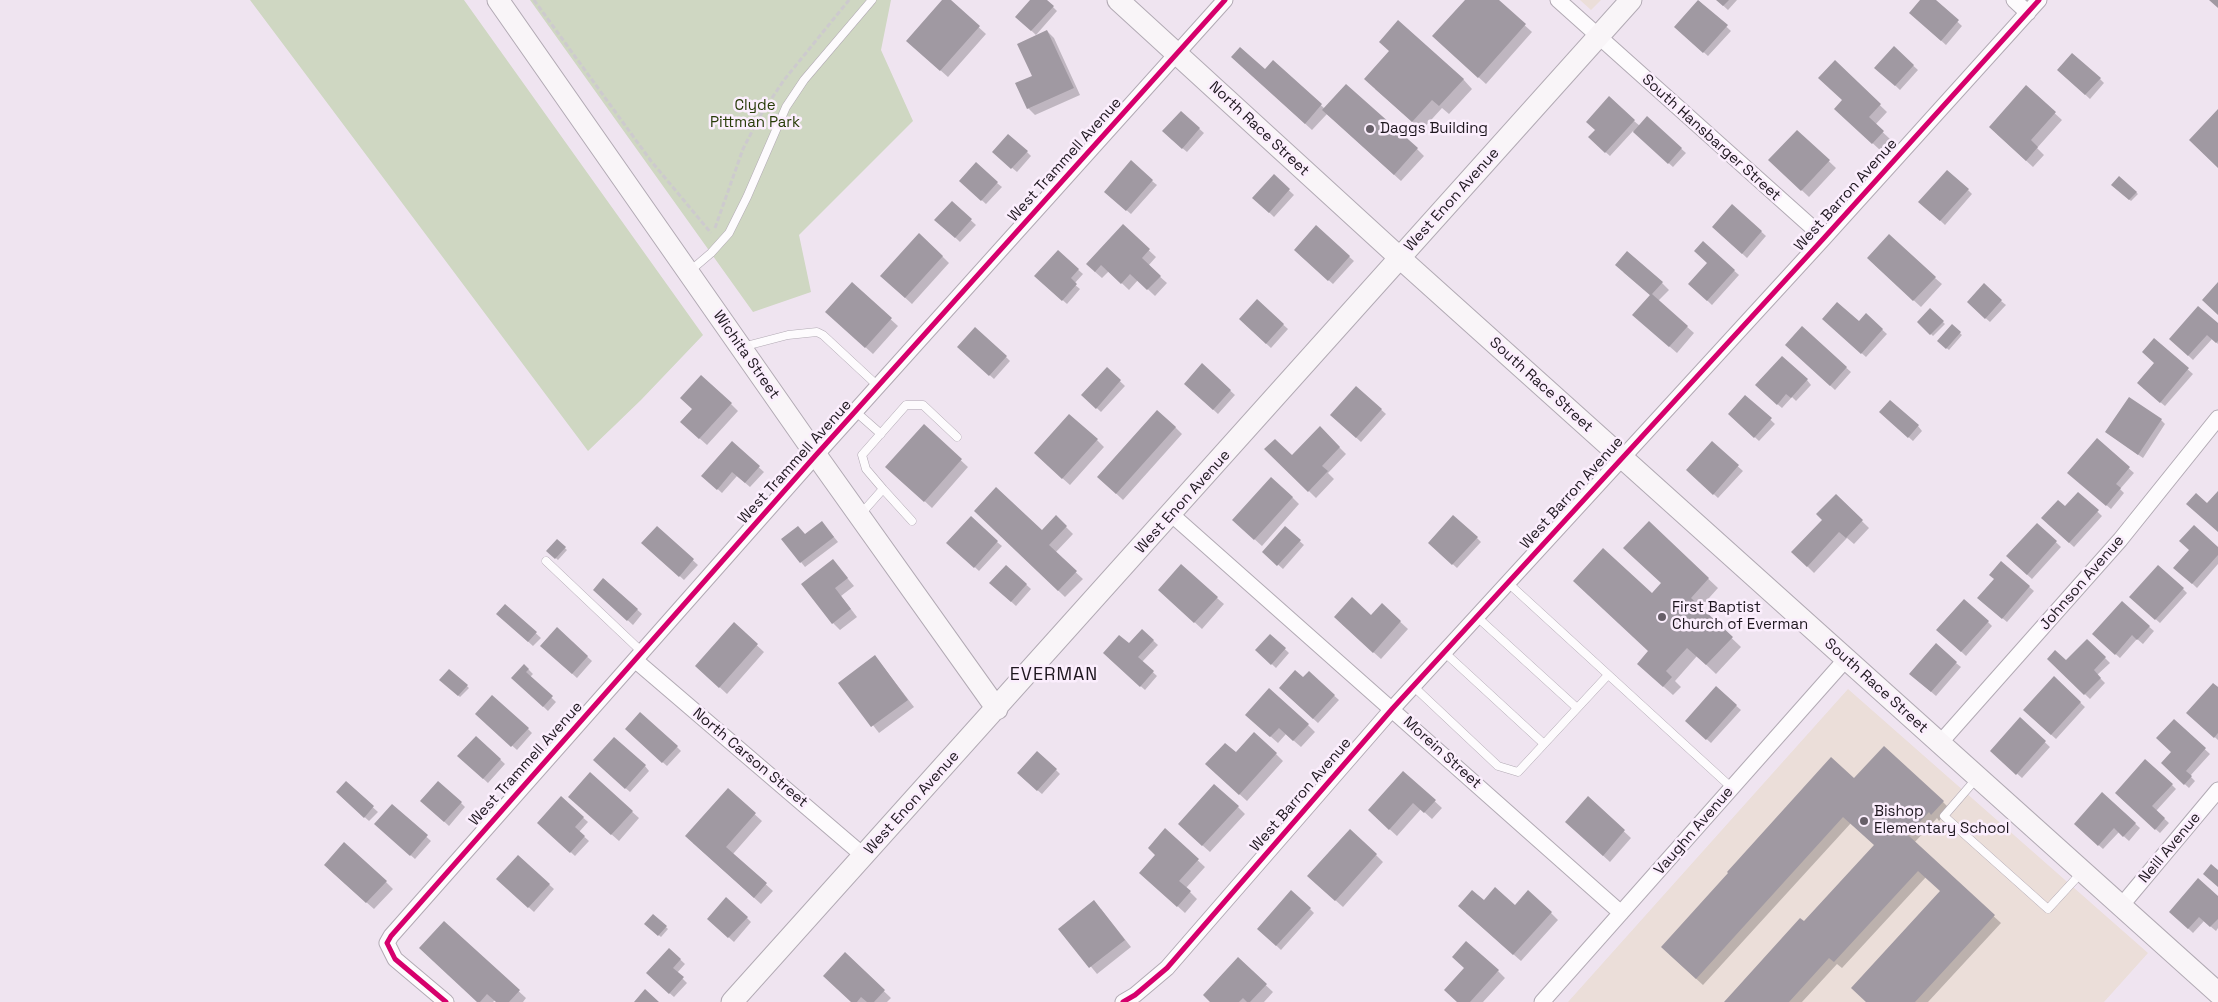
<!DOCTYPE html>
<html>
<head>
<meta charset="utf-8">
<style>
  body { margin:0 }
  canvas { display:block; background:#efe4f0 }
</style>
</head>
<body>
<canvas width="2218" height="1002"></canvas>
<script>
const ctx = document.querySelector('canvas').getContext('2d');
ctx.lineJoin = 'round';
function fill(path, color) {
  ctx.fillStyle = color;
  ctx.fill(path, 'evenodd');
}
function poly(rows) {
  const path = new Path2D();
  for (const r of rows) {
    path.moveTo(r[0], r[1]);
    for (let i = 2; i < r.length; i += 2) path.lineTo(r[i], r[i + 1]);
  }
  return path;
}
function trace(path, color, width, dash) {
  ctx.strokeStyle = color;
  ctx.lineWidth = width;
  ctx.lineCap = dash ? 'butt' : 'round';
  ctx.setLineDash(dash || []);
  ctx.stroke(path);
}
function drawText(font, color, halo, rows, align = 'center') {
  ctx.font = font + ' "Space Grotesk",sans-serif';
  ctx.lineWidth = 5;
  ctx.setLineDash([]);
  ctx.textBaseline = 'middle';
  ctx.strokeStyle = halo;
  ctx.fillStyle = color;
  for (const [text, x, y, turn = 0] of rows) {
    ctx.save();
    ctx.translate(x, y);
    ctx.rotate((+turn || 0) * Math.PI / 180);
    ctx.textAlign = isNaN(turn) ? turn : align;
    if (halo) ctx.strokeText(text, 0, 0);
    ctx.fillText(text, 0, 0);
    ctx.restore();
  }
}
fill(poly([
  [1580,0,1601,0,1591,10],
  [1848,689,2148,953,2104,1002,1568,1002]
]), '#ebded9');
fill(poly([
  [250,0,464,0,703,335,641,400,588,451],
  [530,0,891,0,881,50,913,121,799,235,811,292,753,312]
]), '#cfd7c2');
fill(poly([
  [944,0,949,0,986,34,948,77,914,47],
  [1032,0,1046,0,1057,11,1036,35,1017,17],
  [1466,0,1497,0,1532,32,1486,84,1441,43],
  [1717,0,1737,0,1728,10],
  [1922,0,1934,0,1962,26,1946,45,1915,17],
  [1699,1,1731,31,1708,56,1680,31],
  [1047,31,1054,38,1080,95,1035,115,1028,108,1034,76],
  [1894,48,1918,70,1900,90,1881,72],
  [1273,61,1325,109,1417,149,1424,156,1401,181,1327,114,1312,130,1240,64,1265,70],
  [1835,62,1887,112,1875,125,1890,139,1880,150,1843,116,1843,101],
  [2063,74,2100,79,2104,83,2090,99],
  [1463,79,1472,89,1449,114,1442,108,1422,130,1375,89],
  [2026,87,2062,120,2037,148,2044,155,2033,167,1997,134],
  [1181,112,1204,133,1187,152,1168,136],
  [1647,118,1686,153,1673,167,1633,131,1610,156,1594,142,1634,121,1640,126],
  [1797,131,1836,168,1809,197,1777,167],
  [1027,152,1031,156,1017,172,998,156],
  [1274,176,1294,195,1274,217,1254,198],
  [2120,178,2138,194,2131,201,2113,185],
  [1152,181,1157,185,1131,214,1110,196],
  [997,183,1002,187,986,204,965,185],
  [1968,190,1972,194,1945,225,1925,206],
  [952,203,976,225,960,242,941,224],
  [1732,205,1766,236,1747,258,1718,231],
  [1123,226,1156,257,1148,266,1167,283,1155,296,1138,280,1129,290,1109,271,1102,278,1094,271],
  [1316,227,1354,261,1333,284,1300,255],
  [1703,243,1739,275,1712,305,1694,288,1708,263],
  [1058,252,1083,274,1074,284,1080,289,1067,304,1040,280],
  [942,256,949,263,912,304,889,283],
  [1875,265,1935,278,1942,284,1921,307],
  [1623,272,1662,283,1669,290,1658,301,1694,333,1677,353,1641,322,1651,296],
  [852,284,898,326,873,354,834,319],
  [1257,301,1288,329,1271,348,1245,324],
  [2001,301,2006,305,1990,322,1973,307],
  [1930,310,1945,324,1933,336,1919,322],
  [1866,315,1887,334,1866,357,1828,323,1859,323],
  [2218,325,2218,344,2212,339,2193,360,2175,343],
  [1952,326,1962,335,1949,350,1938,341],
  [1802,328,1851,372,1835,390,1791,349],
  [2154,340,2193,374,2165,406,2143,388,2156,363],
  [963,351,1006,357,1010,361,994,379],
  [1202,365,1235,395,1218,414,1190,388],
  [1107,369,1125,386,1101,412,1083,395],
  [1807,380,1811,385,1796,401,1792,397,1782,408,1761,390],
  [1356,387,1386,414,1361,442,1336,419],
  [1745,396,1775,424,1759,441,1734,418],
  [731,404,738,411,707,445,689,429],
  [1885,416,1918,426,1922,431,1913,441],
  [2161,420,2165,424,2143,458,2106,432],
  [924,426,968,467,932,508,894,473],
  [1175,427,1182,434,1123,500,1105,483],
  [1320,428,1346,454,1328,473,1334,479,1316,498,1266,449,1292,457],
  [1097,440,1104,447,1070,485,1042,460],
  [2097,440,2134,473,2120,489,2124,493,2111,509,2073,477],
  [732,443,764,472,750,487,737,476,722,493,703,476],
  [1712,443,1743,471,1718,498,1692,474],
  [2078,493,2102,516,2074,547,2047,523,2065,508],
  [1836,496,1869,528,1854,544,1847,538,1814,573,1793,552,1823,520],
  [1292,497,1299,504,1262,546,1241,527],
  [975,511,1042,532,1056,517,1073,534,1055,553,1083,579,1065,597],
  [1649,523,1718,588,1700,608,1741,647,1716,674,1697,656,1675,681,1681,687,1673,695,1648,673,1652,595,1663,584],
  [2037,524,2061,547,2032,579,2012,561],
  [657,527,698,565,684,580,648,547],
  [826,527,838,542,805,567,801,562,805,535],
  [1285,528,1304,545,1283,569,1264,552],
  [1477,538,1481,542,1457,568,1434,547],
  [557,541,567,550,558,560,548,551],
  [997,542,1002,546,979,571,953,547],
  [2218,548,2218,564,2197,588,2180,572],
  [833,561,854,586,841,596,857,617,840,630,833,623],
  [2002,563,2034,591,2007,622,1983,602],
  [1006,566,1031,589,1016,606,995,587],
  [604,579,642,614,633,625,599,594],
  [2183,589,2187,593,2160,623,2135,601],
  [1166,596,1217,598,1224,604,1202,629],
  [2122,603,2154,631,2143,644,2137,639,2120,658,2099,639],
  [505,605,541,638,533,646,502,618],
  [1382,605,1408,629,1381,659,1342,624,1371,617],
  [1988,622,1992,626,1966,656,1942,634],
  [734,624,764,652,727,694,703,672],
  [557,629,592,661,577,678,546,650],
  [1142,630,1158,645,1142,662,1157,676,1145,690,1109,658,1129,645],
  [1270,635,1289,653,1276,668,1257,650],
  [2087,640,2110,663,2097,675,2105,683,2090,699,2048,659,2066,662],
  [1956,663,1961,667,1936,696,1915,678],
  [881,664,914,707,879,733,840,683],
  [524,665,533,674,530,677,556,702,548,711,517,682],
  [449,670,469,688,460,697,441,679],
  [1309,673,1339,700,1318,723,1285,693],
  [2054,678,2085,707,2056,739,2029,715],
  [1716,688,1741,710,1711,743,1691,725],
  [2218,689,2218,740,2192,717],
  [481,718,528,729,532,733,517,750],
  [2020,719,2050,747,2022,778,1996,755],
  [2174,721,2210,754,2190,776,2195,781,2189,788,2167,768,2173,752],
  [1254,722,1308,725,1315,732,1301,747,1286,734,1278,743],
  [631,734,677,747,681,751,667,766],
  [476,737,505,764,488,783,463,760],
  [1276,754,1283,761,1247,801,1214,771],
  [599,765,645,766,649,771,630,792],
  [1056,770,1060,774,1042,794,1023,778],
  [1403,772,1442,808,1432,819,1421,809,1397,836,1376,817],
  [590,774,639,818,619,841,576,803],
  [1854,780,1943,802,1950,809,1939,821,1937,818,1914,843,2001,923,1928,1002,1867,1002,1942,891,1926,877,1842,968,1837,964,1802,1002,1726,1002,1805,923,1876,846,1851,823,1703,985,1669,954],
  [346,783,378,812,369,821,342,797],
  [2172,785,2176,789,2156,811,2169,823,2160,833,2121,798],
  [728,790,762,821,733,854,773,891,761,904,693,843],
  [2102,794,2140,828,2129,841,2119,832,2103,849,2080,828],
  [561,798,588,822,579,832,589,841,575,856,543,827],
  [1588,798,1631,838,1610,862,1574,829],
  [461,803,465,807,449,826,426,805],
  [392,805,431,841,415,859,380,828],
  [1238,807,1245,814,1210,852,1186,831],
  [1165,830,1205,867,1186,888,1197,899,1185,913,1148,879],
  [1376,855,1383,862,1343,907,1316,883],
  [518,856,554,889,534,912,502,883],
  [332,872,386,882,393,889,374,909],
  [2218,898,2218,928,2216,931,2204,921,2193,933,2175,916],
  [1484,902,1551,913,1558,920,1521,961,1466,913],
  [1101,909,1131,947,1097,974,1060,929],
  [1310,909,1314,913,1281,950,1263,933],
  [653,915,668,929,661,937,646,924],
  [747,918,751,922,734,942,713,923],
  [444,922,526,998,523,1002,497,1002,495,1000,493,1002,478,1002],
  [669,949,685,964,677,973,687,983,674,997,652,978],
  [845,954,891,998,887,1002,852,1002],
  [1238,959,1273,992,1264,1002,1211,1002],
  [1498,971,1505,978,1483,1002,1458,1002]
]), '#0003');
fill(poly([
  [942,0,951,0,980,26,940,71,906,41],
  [1030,0,1047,0,1054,6,1031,31,1015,17],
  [1465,0,1499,0,1526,24,1478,78,1432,36],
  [1698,0,1728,25,1703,53,1674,27],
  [1716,0,1729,0,1723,6],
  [1920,0,1936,0,1959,20,1941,41,1909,13],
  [2209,0,2218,0,2218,8],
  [1398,20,1464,79,1439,106,1432,100,1412,122,1364,79,1389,51,1379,42],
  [1047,30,1074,88,1027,109,1015,83,1032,76,1017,44],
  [1894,46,1914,65,1895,86,1874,68],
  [1240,47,1265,69,1273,60,1322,104,1305,124,1231,57],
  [2072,53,2101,78,2085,95,2057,70],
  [1835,60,1881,104,1869,117,1884,131,1872,144,1834,109,1842,100,1818,78],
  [1346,84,1418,148,1394,175,1322,110],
  [2026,85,2056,112,2031,140,2038,147,2026,161,1989,127],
  [1609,96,1635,120,1605,153,1588,137,1595,130,1586,122],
  [2218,109,2218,168,2189,140],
  [1181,111,1200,128,1182,149,1162,131],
  [1647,116,1682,148,1668,164,1633,132],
  [1797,130,1830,160,1801,191,1768,160],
  [1008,134,1028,151,1011,169,992,152],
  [1131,160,1153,180,1126,211,1104,192],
  [976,162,998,182,981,201,959,181],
  [1947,170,1969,189,1940,221,1918,202],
  [1274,174,1290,189,1269,213,1252,198],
  [2119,176,2137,192,2129,200,2111,185],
  [952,201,972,219,955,238,934,220],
  [1732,204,1762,231,1742,254,1712,227],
  [1123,224,1150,249,1142,258,1161,276,1147,290,1130,274,1121,284,1101,265,1095,272,1086,264],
  [1316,225,1350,256,1328,281,1294,250],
  [919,233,943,256,905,298,880,276],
  [1889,234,1936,277,1913,301,1867,258],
  [1703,241,1735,270,1707,301,1688,284,1707,263,1694,251],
  [1058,250,1079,269,1071,278,1077,284,1062,301,1034,276],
  [1627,251,1663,282,1652,294,1688,326,1669,347,1632,315,1650,295,1615,265],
  [852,282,892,318,865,348,825,312],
  [2218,282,2218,315,2202,300],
  [1984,283,2002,300,1985,319,1967,302],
  [1257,299,1284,324,1266,344,1239,319],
  [1837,302,1859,321,1866,313,1883,329,1861,354,1822,319],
  [2198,306,2218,323,2218,341,2216,343,2207,335,2188,356,2169,339],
  [1930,308,1944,321,1930,335,1917,322],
  [1952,324,1961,332,1946,349,1937,341],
  [1802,326,1847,367,1830,386,1785,345],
  [975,327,1007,356,989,376,957,347],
  [2154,338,2189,368,2160,403,2137,383,2154,363,2142,352],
  [1782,356,1808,379,1791,398,1786,394,1777,405,1755,385],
  [1202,363,1231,390,1213,410,1184,384],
  [1107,367,1121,380,1096,409,1081,395],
  [701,375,732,403,699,439,680,422,692,409,680,398],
  [1356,386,1382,409,1356,438,1330,415],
  [1745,395,1772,418,1754,438,1728,414],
  [2129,397,2162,419,2138,455,2105,432],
  [1890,400,1919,425,1908,438,1879,412],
  [1157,410,1176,427,1116,494,1097,477],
  [1069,414,1098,439,1062,479,1034,453],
  [924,424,962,459,924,502,885,467],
  [1320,426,1340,447,1322,466,1328,471,1308,492,1264,449,1275,439,1292,455],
  [2097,438,2130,467,2116,484,2121,488,2106,506,2067,473],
  [732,441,760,466,745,483,732,472,717,490,701,476],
  [1712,441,1739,465,1713,495,1686,470],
  [1271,477,1293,497,1254,540,1232,520],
  [996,487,1042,530,1056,515,1067,526,1049,545,1077,571,1058,591,974,511],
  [2218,491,2218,532,2186,504,2196,493,2207,503],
  [2078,492,2099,510,2069,543,2041,518,2058,500,2065,506],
  [1836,494,1863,520,1846,538,1839,532,1807,567,1791,552,1822,520,1816,514],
  [1453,515,1478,537,1452,565,1428,543],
  [971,516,998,541,974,568,946,543],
  [822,521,834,537,800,563,781,539,798,526,805,534],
  [1649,521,1709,578,1691,598,1733,637,1706,665,1687,648,1666,671,1672,677,1663,687,1637,664,1648,651,1573,581,1603,548,1652,593,1661,583,1623,548],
  [2037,523,2057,541,2027,575,2006,556],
  [2194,525,2218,547,2218,555,2192,584,2173,568,2189,550,2179,541],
  [657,526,694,559,679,577,641,543],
  [1285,526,1301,540,1277,566,1262,552],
  [557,539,566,547,555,559,546,551],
  [833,559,848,578,835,588,851,609,832,624,801,584],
  [2001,561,2030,586,2002,619,1977,598,1994,579,1989,575],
  [1181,564,1218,597,1194,623,1158,590],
  [1006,565,1027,584,1011,602,989,583],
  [2158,565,2184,588,2155,620,2129,597],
  [603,578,638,609,627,621,593,590],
  [1352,597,1371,615,1382,603,1401,621,1373,653,1334,617],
  [1964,599,1989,621,1961,652,1936,630],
  [2122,601,2150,626,2137,640,2132,635,2115,655,2092,634],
  [505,604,537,632,528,642,496,614],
  [734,622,758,644,719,688,695,666],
  [557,627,588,656,572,674,540,646],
  [1142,629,1154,640,1138,657,1154,671,1140,687,1103,653,1119,635,1129,643],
  [1270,634,1286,648,1271,665,1255,650],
  [2087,639,2106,657,2094,670,2101,678,2084,695,2047,659,2055,650,2066,660],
  [1936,643,1957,662,1931,692,1909,674],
  [875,655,908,700,871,727,838,683],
  [524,664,529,669,526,672,553,696,543,707,511,678],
  [449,669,468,685,458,696,439,680],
  [1295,670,1303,677,1309,671,1335,695,1313,719,1279,688],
  [2054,676,2081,702,2051,735,2023,710],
  [2213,683,2218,687,2218,733,2214,738,2186,713],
  [1716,686,1737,705,1706,740,1685,721],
  [1269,688,1309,724,1293,741,1279,728,1270,737,1245,715],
  [492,695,529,728,511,747,475,714],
  [640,712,678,746,662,763,625,729],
  [2020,717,2046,741,2016,775,1990,751],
  [2174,719,2206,748,2186,771,2192,776,2184,785,2161,763,2171,752,2156,738],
  [1254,732,1277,753,1239,795,1205,764,1225,743,1236,752],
  [476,736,501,759,483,779,457,756],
  [614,737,646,765,625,789,593,760],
  [1884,746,1944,801,1931,815,1929,812,1908,835,1995,915,1915,1002,1866,1002,1851,988,1940,891,1918,871,1834,962,1829,958,1789,1002,1724,1002,1800,918,1804,921,1874,845,1843,817,1696,979,1661,947,1728,873,1727,872,1831,757,1854,778],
  [1037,751,1057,769,1037,791,1017,773],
  [2145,759,2173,784,2152,806,2165,818,2155,830,2115,793],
  [1403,771,1436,800,1424,813,1413,803,1389,830,1368,810],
  [590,772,633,811,611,835,568,797],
  [346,781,374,806,364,818,336,792],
  [438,781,462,802,444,822,420,801],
  [1214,784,1239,806,1202,846,1178,824],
  [728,788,756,813,726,847,767,883,754,898,685,836],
  [2102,792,2136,823,2123,837,2114,828,2098,846,2074,824],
  [561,796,584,817,575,827,585,836,570,853,537,823],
  [1588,796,1625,830,1603,856,1565,822],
  [392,804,428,835,410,856,374,824],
  [1165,828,1199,859,1179,881,1191,891,1177,907,1139,873,1155,855,1148,848],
  [1350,829,1377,854,1335,901,1307,876],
  [344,842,387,881,366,903,324,865],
  [518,855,550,884,528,908,496,879],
  [2211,864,2218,870,2218,887,2203,874],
  [2198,878,2218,896,2218,919,2210,927,2199,917,2188,929,2169,912],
  [1495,887,1515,905,1528,890,1552,912,1513,955,1458,906,1472,890,1484,900],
  [1291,890,1311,908,1276,946,1257,929],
  [726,897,748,917,728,938,707,919],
  [1094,900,1125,940,1089,968,1058,929],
  [653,914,667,926,658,936,644,924],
  [444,921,520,990,509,1002,496,1002,487,994,480,1002,477,1002,419,948],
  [1466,941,1499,970,1470,1002,1457,1002,1444,990,1464,968,1452,957],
  [669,948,681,959,673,968,684,977,669,994,646,973],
  [845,952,885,990,874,1002,867,1002,861,997,857,1002,851,1002,823,976],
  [1238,957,1267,984,1250,1002,1247,1002,1243,998,1239,1002,1210,1002,1203,995],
  [645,989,659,1002,634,1002]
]), '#a099a2');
const lane = poly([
  [690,271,711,253,729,233,747,197,786,107,804,80,872,0],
  [742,347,788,335,817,332,823,335,879,387],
  [856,412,881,434],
  [883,489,866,469,862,455,906,405,923,405,957,437],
  [860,515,883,489,912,521],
  [546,561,642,652],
  [1507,582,1732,788],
  [1476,616,1577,708],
  [1444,652,1544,744],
  [1413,686,1498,766,1518,772,1608,675],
  [1976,779,1944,816,2048,909,2081,873]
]);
const street = poly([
  [1558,0,1824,238],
  [2014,0,2028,13],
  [1171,514,1621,913],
  [635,660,865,857],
  [1940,743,2120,540,2218,418],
  [2121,906,2218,790],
  [446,1002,395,959,387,943,391,936,816,455,1225,0],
  [1123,1002,1135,995,1167,968,1393,708,1824,238,2039,0],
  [1542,1002,1846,659]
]);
const secondary = poly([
  [498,0,816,455,997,709],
  [1118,0,1400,258,2218,993],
  [732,1002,1631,0]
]);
trace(lane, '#b2aab4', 9);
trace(street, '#b2aab4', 17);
trace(secondary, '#b2aab4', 23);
trace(poly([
  [534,0,651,161,711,233],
  [715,228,743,149,760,116,784,80,849,0]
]), '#cdcace', 3, [5, 2.5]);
trace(lane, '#fdfbfd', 8);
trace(street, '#fdfbfd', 15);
trace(secondary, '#f9f5f8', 21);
trace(poly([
  [446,1002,395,959,387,943,391,936,816,455,1225,0],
  [1123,1002,1135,995,1167,968,1393,708,1824,238,2039,0]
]), '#d6006c', 5);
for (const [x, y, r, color] of [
  [1370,129,5,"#675f68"],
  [1662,617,5,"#675f68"],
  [1864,821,5,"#675f68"]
]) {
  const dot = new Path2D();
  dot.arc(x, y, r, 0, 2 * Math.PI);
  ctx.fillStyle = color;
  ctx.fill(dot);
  trace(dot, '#fbeefd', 2);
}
drawText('15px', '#283c08', '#fbeefd', [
  ["Clyde",755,106],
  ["Pittman Park",755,123]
]);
drawText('15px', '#1e171f', '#fbeefd', [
  ["North Race Street",1259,129,43],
  ["South Hansbarger Street",1711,138,42],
  ["West Trammell Avenue",1065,160,-48],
  ["West Barron Avenue",1846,195,-48],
  ["West Enon Avenue",1452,200,-48],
  ["Wichita Street",746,355,55],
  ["South Race Street",1541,385,42],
  ["West Trammell Avenue",795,462,-48],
  ["West Barron Avenue",1572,493,-48],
  ["West Enon Avenue",1183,502,-48],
  ["Johnson Avenue",2082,583,-49],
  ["South Race Street",1876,686,42],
  ["Morein Street",1442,753,42],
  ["North Carson Street",750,758,40],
  ["West Trammell Avenue",526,764,-48],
  ["West Barron Avenue",1301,795,-49],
  ["West Enon Avenue",912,803,-48],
  ["Vaughn Avenue",1694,831,-49],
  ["Neill Avenue",2170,848,-50]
]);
drawText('15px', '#1e171f', '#fbeefd', [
  ["Daggs Building",1380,129],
  ["First Baptist",1672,608],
  ["Church of Everman",1672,625],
  ["Bishop",1874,812],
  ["Elementary School",1874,829]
], 'left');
ctx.letterSpacing = '1px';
drawText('18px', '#1e171f', '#fbeefd', [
  ["EVERMAN",1054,675]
]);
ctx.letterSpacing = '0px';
</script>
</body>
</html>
